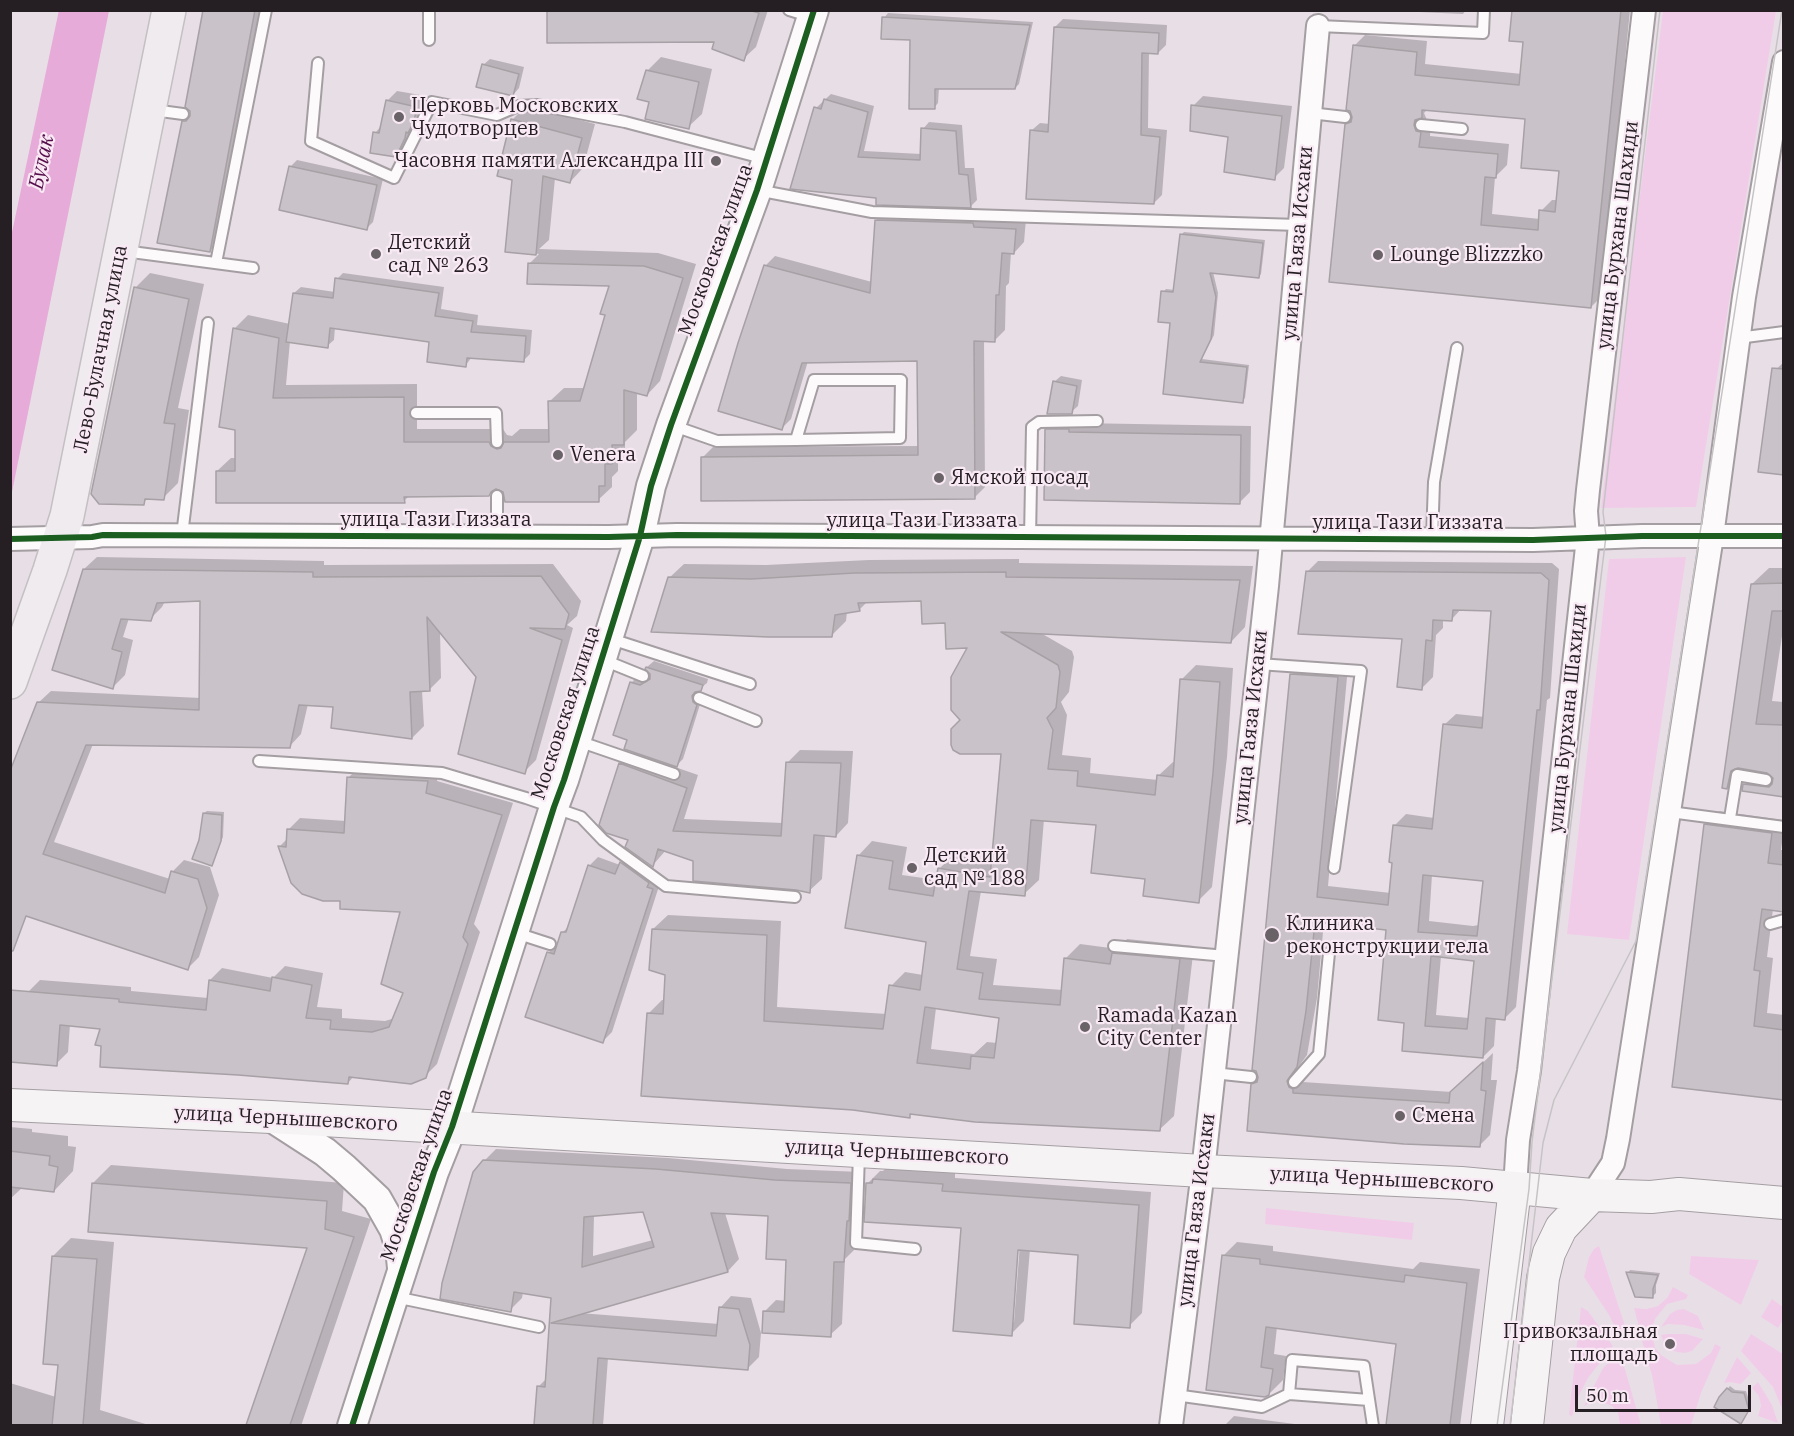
<!DOCTYPE html>
<html>
<head>
<meta charset="utf-8">
<style>
  body { margin:0 }
  #map { position:relative; width:1794px; height:1436px; overflow:hidden; background:#e8dfe6; font-family:"IBM Plex Serif",serif }
  canvas { display:block }
  .frame { position:absolute; inset:0; border:12px solid #251f23; pointer-events:none }
  .scale { position:absolute; left:1575px; top:1385px; width:176px; height:27px; box-sizing:border-box; border:3px solid #251f23; border-top:0; padding-left:8px; font-size:18px; line-height:21px; white-space:nowrap; color:#251f23; -webkit-text-stroke:4px #f9e9f5; paint-order:stroke }
</style>
</head>
<body>
<div id="map">
<canvas width="1794" height="1436"></canvas>
<div class="frame"></div>
<div class="scale">50 m</div>
</div>
<script>
const ctx = document.querySelector('canvas').getContext('2d');
ctx.lineJoin = 'round';
function fill(path, color) {
  ctx.fillStyle = color;
  ctx.fill(path, 'evenodd');
}
function poly(rows) {
  const path = new Path2D();
  for (const r of rows) {
    path.moveTo(r[0], r[1]);
    for (let i = 2; i < r.length; i += 2) path.lineTo(r[i], r[i + 1]);
  }
  return path;
}
function trace(path, color, width, dash) {
  ctx.strokeStyle = color;
  ctx.lineWidth = width;
  ctx.lineCap = dash ? 'butt' : 'round';
  ctx.setLineDash(dash || []);
  ctx.stroke(path);
}
function drawText(font, color, halo, rows, align = 'center') {
  ctx.font = font + ' "IBM Plex Serif",serif';
  ctx.lineWidth = 4.5;
  ctx.setLineDash([]);
  ctx.textBaseline = 'middle';
  ctx.strokeStyle = halo;
  ctx.fillStyle = color;
  for (const [text, x, y, turn = 0] of rows) {
    ctx.save();
    ctx.translate(x, y);
    ctx.rotate((+turn || 0) * Math.PI / 180);
    ctx.textAlign = isNaN(turn) ? turn : align;
    if (halo) ctx.strokeText(text, 0, 0);
    ctx.fillText(text, 0, 0);
    ctx.restore();
  }
}
fill(poly([
  [1663,11,1776,11,1696,507,1601,508],
  [1686,557,1629,940,1567,934,1609,559],
  [1266,1208,1414,1223,1412,1240,1265,1224],
  [1599,1246,1629,1338,1622,1341,1609,1315,1584,1277,1589,1257,1594,1249],
  [1691,1256,1759,1260,1741,1305,1689,1274],
  [1673,1287,1688,1295,1686,1299,1667,1304,1655,1319,1652,1328,1640,1331,1634,1308,1646,1309,1658,1306,1667,1298],
  [1772,1299,1783,1307,1783,1320,1778,1328,1761,1317],
  [1581,1307,1588,1311,1613,1346,1588,1378,1576,1401,1572,1417,1569,1414],
  [1684,1309,1698,1316,1704,1330,1684,1325,1668,1324,1661,1327,1670,1314,1677,1310],
  [1668,1334,1686,1334,1703,1339,1692,1351,1685,1353,1677,1352,1669,1349,1664,1342,1661,1335],
  [1751,1334,1783,1354,1783,1411,1773,1387,1741,1351],
  [1653,1338,1655,1348,1661,1355,1677,1365,1696,1364,1711,1353,1715,1344,1721,1347,1701,1393,1691,1425,1661,1425,1652,1375,1642,1341],
  [1617,1354,1625,1369,1641,1425,1620,1425,1618,1413,1612,1406,1602,1402,1592,1402,1584,1406,1603,1368],
  [1737,1357,1751,1373,1741,1384,1730,1382,1724,1383],
  [1758,1382,1772,1405,1778,1423,1758,1416,1761,1406,1759,1396,1752,1388]
]), '#f1cce9');
fill(poly([
  [59,10,109,11,11,497,11,237]
]), '#e7abd9');
fill(poly([
  [205,10,270,10,229,232,210,251,183,122,192,114],
  [549,10,768,10,756,47,743,59,716,40],
  [1375,10,1466,10,1463,14],
  [1513,10,1630,10,1602,296,1591,307,1346,125,1354,117,1354,46,1365,35,1427,41,1425,64,1522,74,1525,41],
  [1428,109,1527,118,1560,170,1558,200,1552,200,1541,211,1540,219,1492,214,1495,177,1507,165,1509,144,1430,136,1431,121,1427,120,1424,113],
  [888,13,1033,22,1019,84,1015,88,939,87,938,103,934,108,911,39,884,18],
  [1063,19,1167,25,1166,45,1158,53,1149,52,1148,128,1167,130,1162,195,1154,203,1032,130,1040,123,1050,124,1055,27],
  [661,57,712,69,702,114,688,127,651,101,647,71],
  [490,59,524,67,519,88,513,95,483,65],
  [397,91,426,96,424,109,406,145,395,156,375,133,382,125,387,101],
  [831,94,874,106,864,151,921,154,923,129,929,122,962,125,965,168,974,168,977,200,971,206,878,197,816,108],
  [1203,96,1292,106,1284,168,1274,178,1230,135,1193,106],
  [526,106,595,124,583,168,570,182,555,178,549,240,539,249,658,253,696,264,660,381,647,395,637,392,637,430,625,442,625,449,618,457,618,471,612,477,612,487,598,500,505,491,497,487,489,495,410,495,404,501,217,471,231,458,237,458,234,329,248,315,290,324,294,293,301,287,335,292,337,279,343,273,444,287,441,309,478,315,477,325,532,330,530,354,524,360,472,357,465,366,431,341,335,327,334,340,327,346,290,341,286,385,417,384,417,429,503,429,507,435,512,436,520,429,550,429,550,401,564,388,585,388,607,314,611,285,530,263,539,254,507,250,513,179,512,120],
  [297,160,383,179,373,222,367,228,290,167],
  [886,210,1026,219,1024,242,1014,253,1011,252,1009,283,1006,286,1005,330,995,340,984,340,985,487,975,497,703,457,713,447,919,446,918,359,808,361,791,419,781,429,765,266,775,256,872,282,876,220],
  [1184,232,1265,240,1261,274,1259,277,1213,272,1218,293,1214,335,1202,359,1249,365,1245,398,1242,401,1164,393,1172,322,1163,292,1166,289,1175,290,1181,235],
  [150,273,204,284,178,408,189,410,178,483,163,498,149,497,143,503,135,288],
  [1784,362,1784,474,1772,373],
  [1061,376,1082,380,1078,406,1071,412,1054,382],
  [1056,420,1078,423,1251,426,1250,492,1240,502,1046,430],
  [97,557,324,561,324,565,553,564,581,601,577,616,567,625,573,628,536,760,524,772,477,676,440,630,441,678,429,690,422,690,424,726,412,738,334,706,308,704,301,734,289,747,93,744,54,842,170,879,172,872,184,860,210,867,219,895,199,957,187,969,25,914,38,703,51,691,201,698,202,599,165,601,162,607,150,619,129,618,123,637,133,640,125,675,113,687,84,569],
  [1019,559,1019,563,1253,566,1245,627,1231,642,1039,632,1072,651,1074,657,1069,692,1061,702,1067,715,1062,755,1091,758,1090,773,1158,780,1158,776,1173,762,1176,762,1181,680,1196,665,1233,668,1227,757,1212,887,1198,901,1147,877,1098,824,1044,819,1039,880,1024,894,981,891,970,956,997,959,993,985,1063,990,1065,959,1080,944,1118,949,1127,939,1194,946,1174,1116,1159,1130,912,1113,909,1116,648,1014,662,1000,665,1000,667,974,653,929,668,915,781,921,777,1007,887,1014,891,986,905,972,923,975,928,941,858,856,872,841,907,847,902,875,937,880,939,869,953,855,993,861,1002,753,962,720,969,646,923,600,868,601,859,610,847,612,846,621,832,635,669,578,684,564,766,565,869,560],
  [936,1008,1000,1017,997,1043,987,1042,974,1054,931,1049],
  [1318,561,1552,563,1559,569,1550,698,1547,700,1516,1007,1505,1018,1496,1018,1494,1046,1483,1057,1406,1021,1387,928,1324,921,1317,998,1307,1055,1297,1069,1299,1076,1304,1078,1303,1082,1452,1092,1493,1053,1491,1080,1497,1080,1490,1135,1479,1146,1252,1085,1260,1077,1292,674,1303,663,1348,666,1328,886,1391,893,1395,825,1406,814,1434,818,1444,725,1456,714,1485,717,1493,610,1462,608,1452,619,1443,619,1443,628,1436,635,1433,677,1422,688,1403,638,1307,572],
  [1432,875,1484,880,1479,925,1473,926,1429,921],
  [1441,956,1476,959,1469,1018,1436,1015],
  [1769,568,1784,568,1784,623,1772,701,1784,702,1784,796,1745,784,1759,770,1743,768,1743,771,1727,787,1752,584],
  [654,661,708,679,707,683,698,690,699,695,702,698,683,759,675,767,698,775,684,819,783,823,788,762,800,750,853,751,848,823,836,836,825,835,822,879,809,891,666,850,653,865,630,839,621,764,634,751,629,739,631,683,638,676,647,679,651,677,647,667],
  [360,766,439,769,437,781,513,803,474,924,480,932,437,1064,425,1076,354,1076,348,1083,103,1044,102,1028,70,1024,68,1052,56,1064,28,992,40,980,131,987,131,991,208,998,210,980,222,968,273,978,285,966,323,973,317,1007,342,1009,342,1018,385,1021,395,1018,405,992,402,911,342,900,279,847,288,838,288,830,300,818,346,821,348,778],
  [207,811,224,812,223,837,211,865,201,841,204,813],
  [1719,811,1783,820,1784,814,1784,827,1781,850,1784,850,1784,910,1773,909,1767,957,1773,958,1767,1013,1784,1015,1784,1099,1674,1086,1706,825],
  [630,854,661,880,612,1032,603,1041,527,1016,549,952,557,944,562,933,570,925,589,866,598,857,620,865],
  [10,1127,32,1129,32,1132,68,1136,68,1146,76,1147,73,1171,54,1191,23,1187,10,1199],
  [496,1149,668,1158,787,1169,861,1172,855,1249,845,1259,842,1324,830,1335,765,1311,776,1300,786,1301,788,1259,769,1215,725,1213,739,1259,728,1271,580,1313,719,1324,720,1308,731,1296,751,1298,761,1333,759,1357,748,1368,608,1358,603,1426,536,1426,538,1387,547,1378,553,1296,523,1292,522,1298,510,1310,484,1161],
  [644,1211,653,1240,593,1256,594,1215],
  [111,1165,344,1183,342,1211,371,1219,301,1426,248,1426,309,1247,93,1183],
  [887,1167,955,1171,955,1178,1151,1192,1142,1313,1129,1326,1080,1253,1030,1249,1024,1321,1011,1334,962,1227,867,1184,880,1171,883,1171],
  [1017,1243,1020,1243,1014,1322,1011,1322],
  [71,1238,114,1242,100,1410,152,1426,10,1426,10,1383,56,1397,59,1364,53,1256],
  [1237,1242,1273,1246,1273,1251,1413,1269,1420,1262,1480,1269,1460,1426,1388,1426,1398,1342,1277,1327,1274,1354,1286,1356,1283,1380,1269,1394,1224,1255],
  [1630,1270,1660,1273,1656,1285,1656,1293,1653,1296,1628,1273],
  [1730,1386,1735,1390,1746,1391,1751,1406,1743,1420,1720,1398],
  [1234,1416,1310,1426,1224,1426]
]), '#0003');
const building = poly([
  [203,10,255,10,210,252,157,243,182,121,186,121,190,116,190,111,185,107,203,10],
  [547,10,748,10,759,13,744,61,712,49,714,42,547,43,547,10],
  [1512,10,1621,10,1591,308,1329,282,1345,124,1351,122,1352,117,1350,111,1346,110,1353,45,1417,52,1415,75,1519,85,1523,42,1509,41,1512,10],
  [1422,110,1525,119,1521,168,1559,171,1555,212,1539,210,1538,230,1481,225,1485,177,1496,178,1498,154,1419,147,1421,132,1416,131,1414,125,1415,120,1422,118,1422,110],
  [882,17,1030,25,1015,89,935,89,935,109,909,109,910,40,881,39,882,17],
  [1054,27,1159,33,1158,54,1142,53,1141,135,1160,137,1154,204,1026,199,1030,130,1048,132,1054,27],
  [482,64,519,74,513,96,476,87,482,64],
  [646,70,699,82,689,129,645,119,649,102,637,99,646,70],
  [824,99,868,112,858,157,920,160,921,128,956,131,959,174,968,175,971,208,876,205,876,198,790,189,814,107,821,109,824,99],
  [386,100,417,107,414,121,408,133,406,132,405,138,396,157,370,153,373,132,379,133,386,100],
  [1191,105,1282,116,1275,180,1224,172,1228,137,1190,131,1191,105],
  [511,119,582,138,570,183,543,176,536,255,505,252,512,180,497,176,511,119],
  [289,166,377,185,367,230,279,210,289,166],
  [875,220,973,223,974,227,1016,229,1014,254,1002,253,999,295,996,295,995,342,974,341,975,499,701,501,701,457,918,455,917,361,802,363,782,430,718,411,738,343,764,265,870,293,875,220],
  [1180,234,1263,243,1259,278,1210,273,1216,297,1211,339,1200,362,1247,367,1243,403,1163,394,1170,323,1158,322,1161,291,1173,292,1180,234],
  [528,263,644,266,683,278,647,396,624,390,624,445,612,445,612,464,605,464,605,486,599,486,599,502,505,502,503,492,496,489,491,492,489,496,404,497,405,503,216,503,216,471,235,471,235,430,219,427,233,328,279,338,273,398,404,397,404,442,489,442,491,446,497,449,501,448,504,442,549,442,548,401,580,401,605,315,600,314,609,286,527,284,528,263],
  [335,278,439,293,435,316,473,321,471,332,526,336,524,362,467,358,466,367,427,362,429,342,330,328,328,348,286,342,293,293,333,298,335,278],
  [134,287,189,299,164,423,175,424,166,488,164,500,145,499,144,505,99,504,91,494,134,287],
  [1772,368,1784,369,1784,475,1758,472,1772,368],
  [1053,381,1077,386,1072,414,1047,414,1053,381],
  [1045,429,1069,429,1069,432,1241,435,1240,504,1044,500,1045,429],
  [83,569,313,572,313,577,541,576,569,614,565,629,530,628,562,640,525,774,458,754,476,677,427,617,430,691,410,692,412,739,331,728,333,707,299,705,290,748,86,745,43,854,165,893,171,871,198,879,207,908,188,970,26,916,13,951,10,951,10,771,37,702,199,710,200,601,157,603,151,621,121,619,112,649,122,652,113,689,52,670,83,569],
  [1306,571,1541,573,1549,580,1540,710,1537,710,1505,1020,1486,1018,1483,1058,1402,1051,1404,1023,1378,1020,1386,930,1315,922,1306,1011,1297,1067,1287,1081,1289,1087,1293,1089,1293,1093,1449,1103,1450,1092,1483,1062,1481,1090,1486,1091,1480,1147,1404,1144,1247,1131,1251,1084,1257,1082,1258,1077,1256,1071,1252,1070,1290,674,1338,677,1317,897,1388,905,1392,863,1389,862,1393,825,1432,829,1443,724,1482,728,1491,611,1453,610,1452,621,1433,620,1432,641,1426,640,1422,690,1397,687,1402,639,1298,634,1306,571],
  [1423,875,1483,881,1477,936,1418,932,1423,875],
  [1431,956,1474,961,1467,1029,1425,1026,1431,956],
  [1006,572,1006,577,1240,580,1231,643,1001,632,1058,665,1060,672,1056,708,1047,718,1053,730,1048,769,1078,771,1077,786,1155,795,1157,775,1173,777,1180,679,1220,682,1213,773,1199,903,1143,896,1145,879,1091,873,1096,825,1031,820,1025,896,969,891,957,969,983,973,979,999,1060,1005,1064,958,1110,964,1112,953,1180,959,1160,1131,975,1122,910,1114,910,1118,853,1110,641,1096,647,1013,663,1014,665,975,649,970,652,929,767,935,764,1021,883,1029,889,985,920,990,926,942,845,928,857,855,893,861,889,889,933,896,938,868,990,877,1001,754,960,754,953,750,951,745,951,729,960,720,951,710,951,677,967,648,946,649,945,623,922,624,921,601,858,603,860,611,835,615,832,637,768,637,651,632,668,577,751,579,854,573,1006,572],
  [925,1007,999,1018,994,1058,971,1056,970,1069,917,1063,925,1007],
  [1784,583,1784,611,1772,611,1756,724,1784,725,1784,797,1742,791,1743,784,1769,787,1772,784,1773,778,1767,773,1738,768,1731,771,1727,789,1722,788,1751,584,1784,583],
  [646,667,703,685,701,691,695,692,692,696,693,702,697,705,677,767,624,749,627,740,613,735,630,682,640,685,650,679,650,674,645,669,646,667],
  [786,762,841,763,836,837,814,835,810,893,796,890,693,881,693,861,658,849,653,867,625,847,628,840,606,833,599,825,619,763,687,788,673,831,781,836,786,762],
  [347,777,428,781,426,793,502,815,463,937,468,944,426,1078,411,1084,349,1077,348,1084,238,1075,100,1067,101,1046,95,1045,100,1029,60,1025,57,1066,10,1062,10,990,119,999,119,1002,206,1010,209,980,270,991,272,977,312,985,306,1018,331,1020,330,1029,372,1032,389,1027,403,993,381,984,400,912,340,909,340,901,323,901,302,894,291,883,278,846,286,847,287,829,344,833,347,777],
  [203,813,222,815,221,841,212,866,192,859,199,840,203,813],
  [1704,824,1772,833,1768,863,1784,865,1784,912,1762,909,1754,970,1760,971,1754,1026,1784,1030,1784,1100,1672,1087,1704,824],
  [620,862,649,883,647,887,653,889,603,1043,525,1017,547,952,554,954,561,932,566,932,588,865,615,874,620,862],
  [10,1151,50,1156,49,1165,58,1167,54,1192,10,1187,10,1151],
  [483,1160,656,1169,775,1180,851,1183,849,1221,847,1221,844,1262,834,1262,831,1337,762,1333,763,1311,784,1312,786,1260,766,1259,768,1216,711,1213,728,1272,551,1323,716,1336,719,1307,739,1309,750,1345,748,1370,598,1358,593,1425,534,1425,537,1386,545,1387,551,1298,514,1292,511,1312,440,1299,442,1283,473,1172,483,1160],
  [643,1212,654,1247,582,1267,584,1217,643,1212],
  [873,1179,943,1184,942,1191,1139,1205,1130,1328,1074,1324,1078,1255,1018,1250,1012,1336,953,1331,961,1228,864,1222,866,1183,872,1183,873,1179],
  [92,1183,327,1201,325,1229,354,1237,290,1425,246,1425,307,1248,88,1232,92,1183],
  [1222,1255,1260,1259,1260,1264,1404,1282,1405,1275,1467,1283,1450,1425,1386,1425,1396,1344,1266,1327,1261,1367,1273,1369,1269,1395,1265,1397,1206,1390,1222,1255],
  [52,1256,97,1259,83,1425,52,1425,58,1365,43,1364,52,1256],
  [1626,1272,1658,1275,1653,1289,1653,1298,1635,1297,1626,1272],
  [1727,1388,1732,1392,1744,1393,1749,1410,1741,1424,1714,1407,1719,1397,1727,1388]
]);
fill(building, '#c9c2c8');
trace(building, '#a7a0a5', 1.5);
const service = poly([
  [429,10,429,40],
  [789,10,812,17],
  [1318,26,1483,33,1484,10],
  [318,63,311,141,394,178,432,102,497,115,518,106,538,105,625,122,766,159],
  [153,110,183,114],
  [1310,113,1345,117],
  [1421,125,1462,129],
  [757,190,872,212,1299,225],
  [124,251,253,268],
  [216,263,266,10],
  [1738,338,1784,332],
  [416,413,496,413,497,442],
  [671,425,717,441,796,440,900,438,901,380,814,380,796,440],
  [497,496,497,536],
  [182,535,208,323],
  [1030,538,1032,427,1039,422,1097,421],
  [1432,539,1434,482,1457,348],
  [608,638,750,684],
  [601,659,643,676],
  [1258,664,1361,671,1334,868],
  [699,698,756,721],
  [578,741,674,774],
  [259,761,442,773,526,798,581,817,603,840,666,886,795,897],
  [1670,812,1784,827],
  [1730,818,1737,775,1766,780],
  [1770,924,1784,920],
  [516,933,550,944],
  [1114,946,1226,956],
  [1213,1073,1251,1077],
  [1294,1082,1319,1054,1329,953],
  [859,1154,856,1243,915,1249],
  [395,1297,539,1327],
  [1175,1395,1262,1407,1289,1394],
  [1369,1400,1289,1394,1292,1360,1364,1366,1373,1426]
]);
const minor = poly([
  [10,539,92,537,103,535,609,537,677,535,1533,540,1642,536,1784,536],
  [1515,1188,1518,1140,1529,1071,1588,538,1586,511,1588,490,1644,10],
  [1592,1195,1613,1163,1618,1139,1712,536,1744,297,1784,62],
  [1171,1426,1203,1171,1267,586,1318,26]
]);
const tertiary = poly([
  [271,1117,325,1152,344,1168,377,1199,394,1229,400,1248,402,1268],
  [352,1426,434,1172,452,1127,554,807,564,780,640,536,651,486,671,425,757,190,814,10]
]);
const secondary = poly([
  [10,1105,271,1117,1203,1171,1461,1183,1592,1195,1651,1197,1679,1194,1784,1203],
  [1487,1426,1515,1188],
  [1527,1426,1543,1278,1549,1253,1561,1228,1592,1195]
]);
const primary = poly([
  [10,682,50,570,67,516,169,10]
]);
trace(service, '#a49ea2', 14);
trace(minor, '#a49ea2', 26);
trace(tertiary, '#a49ea2', 32);
trace(secondary, '#a49ea2', 34);
trace(primary, '#c3bfc2', 36);
trace(service, '#fcfafb', 10);
trace(minor, '#fcfafb', 22);
trace(tertiary, '#fcfafb', 28);
trace(secondary, '#f6f3f5', 32);
trace(primary, '#f0ebef', 33);
trace(poly([
  [1497,1426,1529,1189,1532,1142,1606,536,1603,512,1660,10],
  [1510,1426,1543,1143,1554,1100,1636,941,1782,10]
]), '#c6c3c5', 1.5);
trace(poly([
  [10,539,92,537,103,535,609,537,677,535,1533,540,1642,536,1784,536],
  [352,1426,434,1172,452,1127,554,807,564,780,640,536,651,486,671,425,757,190,814,10]
]), '#1b5e20', 6);
for (const [x, y, r, color] of [
  [399,117,6,"#696267"],
  [716,161,6,"#696267"],
  [376,254,6,"#696267"],
  [1378,255,6,"#696267"],
  [558,455,6,"#696267"],
  [939,478,6,"#696267"],
  [912,868,6,"#696267"],
  [1272,935,8,"#696267"],
  [1085,1027,6,"#696267"],
  [1400,1116,6,"#696267"],
  [1670,1344,6,"#696267"]
]) {
  const dot = new Path2D();
  dot.arc(x, y, r, 0, 2 * Math.PI);
  ctx.fillStyle = color;
  ctx.fill(dot);
  trace(dot, '#f9e9f5', 2);
}
drawText('20px', '#251f23', '#f9e9f5', [
  ["Церковь Московских",411,106],
  ["Чудотворцев",411,129],
  ["Часовня памяти Александра III",704,161,"right"],
  ["Детский",388,243],
  ["сад № 263",388,266],
  ["Lounge Blizzzko",1390,255],
  ["Venera",570,455],
  ["Ямской посад",951,478],
  ["Детский",924,856],
  ["сад № 188",924,879],
  ["Клиника",1286,924],
  ["реконструкции тела",1286,947],
  ["Ramada Kazan",1097,1016],
  ["City Center",1097,1039],
  ["Смена",1412,1116],
  ["Привокзальная",1658,1332,"right"],
  ["площадь",1658,1355,"right"]
], 'left');
drawText('20px', '#251f23', '#f9e9f5', [
  ["улица Бурхана Шахиди",1618,235,-83],
  ["улица Гаяза Исхаки",1298,243,-85],
  ["Московская улица",716,250,-70],
  ["Лево-Булачная улица",101,349,-79],
  ["улица Тази Гиззата",436,520],
  ["улица Тази Гиззата",922,521],
  ["улица Тази Гиззата",1408,523],
  ["Московская улица",566,713,-72],
  ["улица Бурхана Шахиди",1568,718,-84],
  ["улица Гаяза Исхаки",1251,727,-84],
  ["улица Чернышевского",286,1119,3],
  ["улица Чернышевского",897,1153,3],
  ["Московская улица",417,1175,-71],
  ["улица Чернышевского",1382,1180,3],
  ["улица Гаяза Исхаки",1197,1210,-83]
]);
drawText('italic 21px', '#550d4a', '#f9e9f5', [
  ["Булак",42,162,-78]
]);
</script>
</body>
</html>
